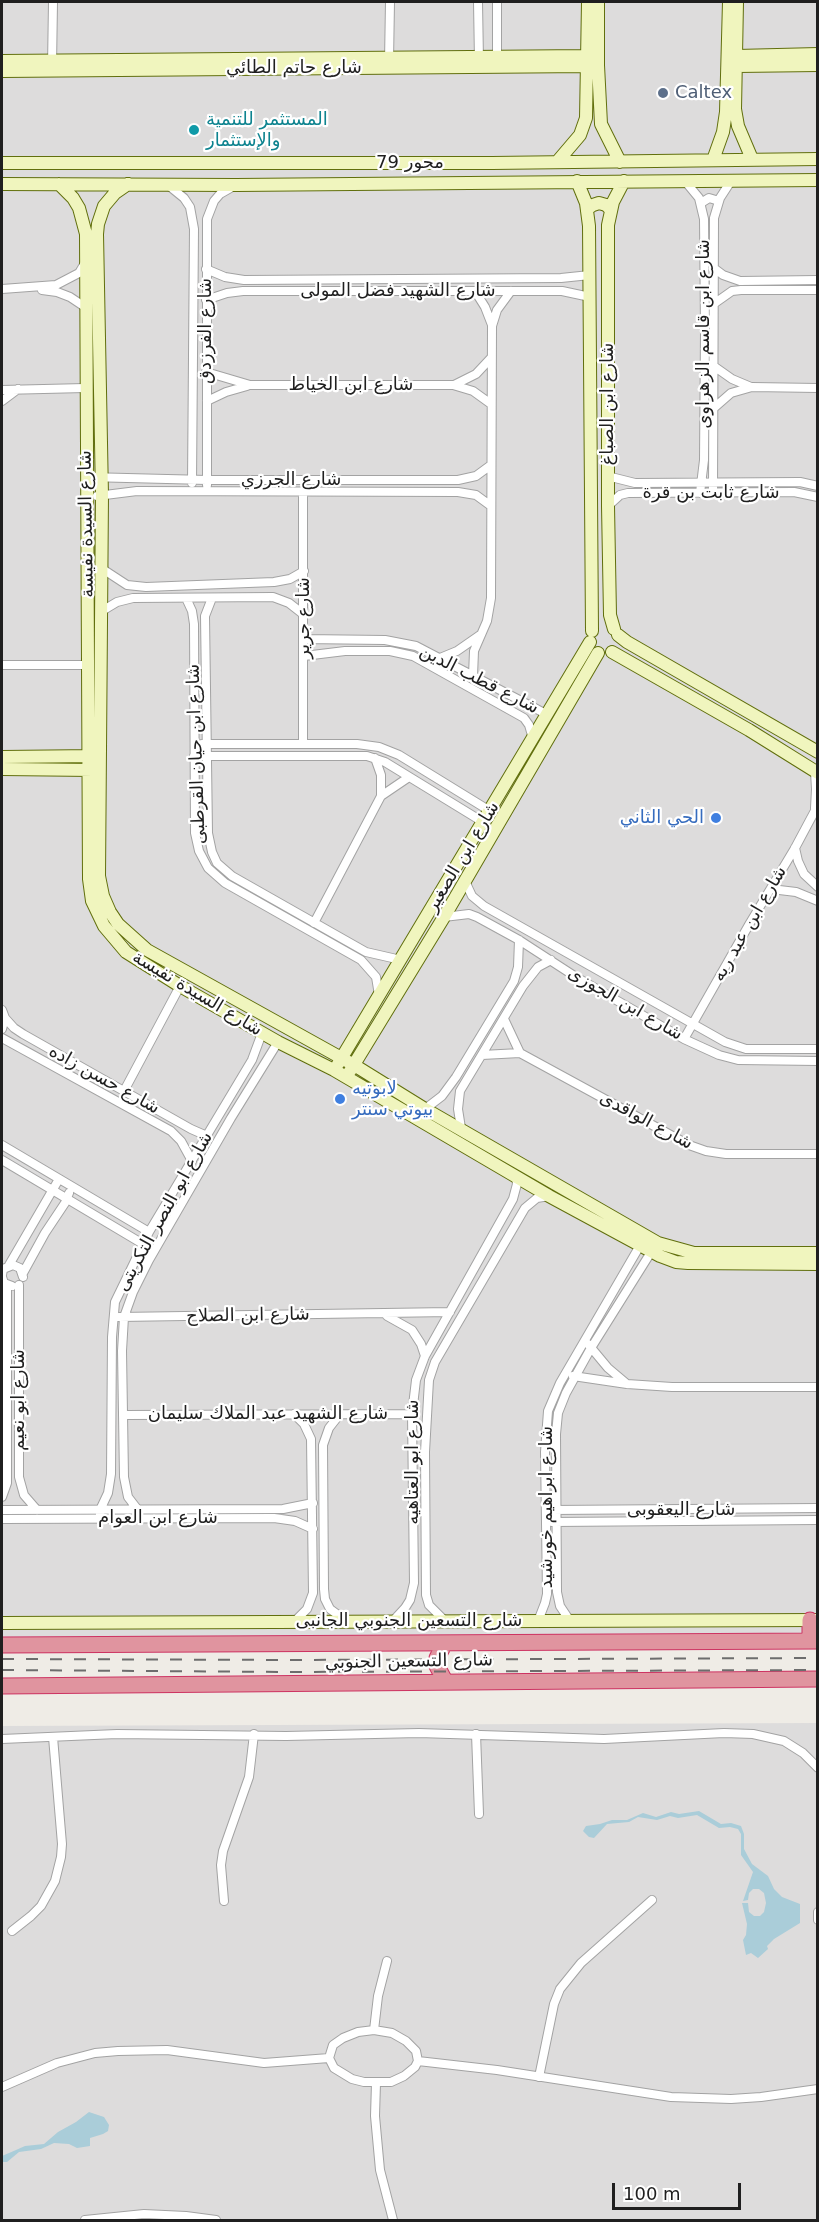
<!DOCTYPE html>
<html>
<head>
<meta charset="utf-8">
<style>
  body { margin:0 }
  #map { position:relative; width:819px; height:2222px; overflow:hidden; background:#efece6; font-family:"DejaVu Sans",sans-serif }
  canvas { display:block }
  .frame { position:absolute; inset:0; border:3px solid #1f1f1f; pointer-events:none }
  .scale { position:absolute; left:612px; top:2183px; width:129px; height:27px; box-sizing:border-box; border:3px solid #1f1f1f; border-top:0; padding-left:8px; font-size:18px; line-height:21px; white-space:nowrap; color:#1f1f1f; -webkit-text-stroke:4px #fff; paint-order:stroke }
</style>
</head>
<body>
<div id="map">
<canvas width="819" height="2222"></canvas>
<div class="frame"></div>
<div class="scale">100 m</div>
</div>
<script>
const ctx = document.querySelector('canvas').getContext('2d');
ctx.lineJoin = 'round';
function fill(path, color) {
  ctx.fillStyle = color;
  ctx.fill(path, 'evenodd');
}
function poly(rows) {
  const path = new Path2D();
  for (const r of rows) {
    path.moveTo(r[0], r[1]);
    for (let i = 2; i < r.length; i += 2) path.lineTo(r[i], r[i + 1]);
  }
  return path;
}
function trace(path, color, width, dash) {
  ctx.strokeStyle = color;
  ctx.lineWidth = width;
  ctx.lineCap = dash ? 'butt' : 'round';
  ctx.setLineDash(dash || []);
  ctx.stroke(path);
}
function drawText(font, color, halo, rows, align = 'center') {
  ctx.font = font + ' "DejaVu Sans",Cairo,sans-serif';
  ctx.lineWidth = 4.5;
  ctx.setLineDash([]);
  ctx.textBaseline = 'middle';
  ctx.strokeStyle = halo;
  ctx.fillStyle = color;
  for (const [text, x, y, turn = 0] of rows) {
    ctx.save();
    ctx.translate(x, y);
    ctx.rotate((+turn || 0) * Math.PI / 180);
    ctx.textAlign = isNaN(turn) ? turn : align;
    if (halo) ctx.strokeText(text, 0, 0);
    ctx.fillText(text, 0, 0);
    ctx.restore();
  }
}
fill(poly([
  [2,2,817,2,817,1644,2,1643],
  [817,1723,817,2220,2,2220,2,1726]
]), '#dddcdc');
fill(poly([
  [699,1811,721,1824,731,1823,741,1826,744,1834,744,1849,752,1864,768,1876,774,1889,782,1897,800,1904,800,1923,774,1939,767,1946,768,1949,758,1958,751,1953,746,1955,743,1940,746,1935,747,1924,742,1903,748,1903,749,1912,754,1916,760,1916,764,1912,766,1903,764,1893,759,1889,753,1889,749,1893,748,1900,743,1901,753,1872,741,1855,741,1834,738,1829,730,1827,719,1828,697,1815,678,1818,670,1816,657,1820,638,1817,629,1822,607,1824,594,1838,589,1837,583,1831,586,1826,600,1824,612,1820,627,1820,643,1813,656,1817,671,1812,679,1814],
  [89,2112,104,2117,109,2125,108,2131,103,2134,90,2138,90,2146,77,2148,69,2144,54,2143,41,2149,19,2152,7,2162,2,2162,2,2156,16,2150,25,2146,44,2144,58,2132,76,2122]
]), '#aacdd9');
const street = poly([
  [478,2,479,61],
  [497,2,497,61],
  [389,61,390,2],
  [52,66,53,2],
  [685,181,699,198,704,219,705,331,704,460,700,493],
  [168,185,184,198,190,207,194,229,192,483],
  [701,203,709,198,719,201],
  [206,269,225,277,244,280,561,278,590,275],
  [715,269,723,275,740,281,818,280],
  [2,289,56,285,79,273,85,263],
  [42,290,57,292,70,297,85,307],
  [475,291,485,307,492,325],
  [206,300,227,293,243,291,562,291,590,297],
  [715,303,732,291,741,290,818,290],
  [715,367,732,379,751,387],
  [206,372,250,385,453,385,473,391,491,404],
  [454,385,476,374,491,358],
  [2,390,85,388],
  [2,401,18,389],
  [207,401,226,392,247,386],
  [715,407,731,393,752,387,818,388],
  [607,476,635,483,800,482,818,486],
  [87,477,207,480,458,480,476,476,491,465],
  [207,485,207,219,214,201,220,194,234,186],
  [713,493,714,218,720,198,731,181],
  [97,496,137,491,458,492,476,495,491,506],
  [608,506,620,495,628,493,794,492,818,497],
  [101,568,127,585,146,587,274,582,290,579,304,571],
  [186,598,192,611,194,624,195,833,199,851,208,868,225,883,361,960,376,977,379,995],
  [212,598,205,616,208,833,212,852,217,863,232,876,366,952,401,960],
  [102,611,117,602,133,598,273,597,289,603,303,614],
  [303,639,385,640,416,646,548,715],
  [304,656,345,651,390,651,413,656,524,718,529,725,533,739],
  [440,658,457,651,480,635],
  [2,665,89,665],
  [473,676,474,651,487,621,491,598,492,326,497,310,511,291],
  [202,744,357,744,379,747,399,755,490,811],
  [303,744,303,491],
  [194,756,367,756,385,762,483,822],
  [375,758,381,775,381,796],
  [815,808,816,789,815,772],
  [795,848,798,861,804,874,818,887],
  [465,881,472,896,484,906,725,1042,746,1049,818,1049],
  [771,889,796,892,818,901],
  [444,917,469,914,477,917,519,940,576,977,684,1039,719,1055,738,1060,818,1061],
  [314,923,381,796,409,777],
  [2,1010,5,1018,2,1029],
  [5,1018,14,1028,23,1034,191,1129,207,1136],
  [504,1019,520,1053],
  [2,1038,171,1131,181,1141,192,1161],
  [684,1039,750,923,795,848,818,805],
  [482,1055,520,1053,689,1145,706,1151,726,1154,818,1154],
  [124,1091,180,986],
  [425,1109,442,1096,456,1077,514,981,518,967,519,940],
  [461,1128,458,1109,460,1091,523,986,538,967,551,960],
  [2,1145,149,1232],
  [2,1160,143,1244],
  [9,1265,59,1179],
  [23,1273,45,1233,65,1203,69,1193],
  [2,1275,3,1269,13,1265,20,1268,23,1277],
  [2,1277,4,1283,12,1286],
  [19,1285,19,1477,24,1495,37,1510],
  [387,1316,412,1330,421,1344,425,1356],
  [119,1317,450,1312],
  [588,1344,608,1368,627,1384],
  [573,1376,627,1384,672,1387,818,1387],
  [340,1414,329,1428,323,1445,324,1589,325,1599,330,1609,345,1620],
  [124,1415,412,1414],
  [2,1497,7,1483,7,1285],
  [2,1510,283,1509,313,1503],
  [138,1510,128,1497,124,1477,122,1351,124,1317,133,1292,149,1260,231,1118,278,1042],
  [551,1510,818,1508],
  [100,1518,100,1510,108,1493,111,1474,112,1337,115,1302,149,1232,252,1060,262,1033],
  [2,1519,274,1518,295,1521,313,1529],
  [552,1522,818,1520],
  [445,1621,429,1605,426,1595,425,1452,429,1380,435,1362,525,1208,537,1198,549,1196],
  [538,1621,545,1603,547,1594,545,1452,548,1411,560,1383,642,1242],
  [570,1621,560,1606,557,1592,556,1434,558,1413,566,1393,591,1348,653,1249],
  [294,1622,307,1609,313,1593,311,1439,304,1424,294,1414],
  [392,1622,405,1608,410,1600,414,1583,412,1414,416,1380,425,1356,513,1199,517,1184,516,1177],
  [476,1734,479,1814],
  [2,1739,117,1734,286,1736,419,1733,604,1739,724,1733,753,1734,784,1741,803,1753,818,1768],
  [224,1901,221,1865,223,1851,249,1777,254,1734],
  [818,1912,818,1920],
  [12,1931,31,1916,41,1906,55,1881,61,1857,62,1844,53,1737],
  [374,2030,392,2033,406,2041,416,2051,418,2061,415,2067,404,2076,391,2082,364,2082,352,2079,334,2068,329,2058,333,2045,343,2038,358,2032,374,2030],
  [374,2030,378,1996,387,1961],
  [418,2061,497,2070,671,2097,731,2099,761,2097,818,2089],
  [539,2077,554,2004,560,1989,581,1963,652,1900],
  [376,2083,375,2116,380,2170,393,2220],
  [2,2087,57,2063,95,2053,118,2051,167,2050,264,2063,329,2058],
  [85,2220,144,2214,186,2216,216,2220]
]);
const secondary = poly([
  [598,2,598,65,601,124,620,162],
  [737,2,735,109,738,126,752,159],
  [729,59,737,56,818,54],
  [2,61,587,56],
  [731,63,737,66,818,65],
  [2,71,587,66],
  [713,160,723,132,726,112,729,2],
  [557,162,580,135,586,118,588,2],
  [2,163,492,163,818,159],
  [577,181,586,203,589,226,592,631],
  [2,184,236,185,818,180],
  [59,184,73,198,79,208,86,234,89,879,92,901,104,926,126,952,180,986,278,1042,334,1070,549,1196,660,1256,676,1262,688,1263,818,1264],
  [128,184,115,193,104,206,98,224,97,234,102,495,99,876,103,896,110,912,118,924,147,950,354,1065,425,1109,658,1243,694,1253,818,1253],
  [587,209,593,205,599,203,606,205,611,210],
  [614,629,610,615,608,506,608,225,613,202,624,181],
  [618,635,627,642,818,752],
  [612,652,749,730,818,773],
  [2,757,95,756],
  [2,769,93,770],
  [338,1064,590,642],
  [350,1071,444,917,598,653],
  [2,1623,818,1620]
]);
const highway = poly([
  [810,1620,810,1641],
  [445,1643,437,1658,437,1666,445,1681],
  [2,1645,818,1641],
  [2,1686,818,1679]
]);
trace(street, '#a3a3a3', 10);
trace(secondary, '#616f0d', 14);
trace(highway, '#cd3362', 17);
trace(street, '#fff', 8);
trace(secondary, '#f0f5be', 12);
trace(highway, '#e0949f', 15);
trace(poly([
  [2,1659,291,1660,818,1658],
  [2,1670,290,1672,818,1670]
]), '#6d6d6d', 2, [12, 12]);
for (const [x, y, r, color] of [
  [663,93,6,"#5c6f8a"],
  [194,130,6,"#0f9aa8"],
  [716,818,6,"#3f7fe0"],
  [340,1099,6,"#3f7fe0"]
]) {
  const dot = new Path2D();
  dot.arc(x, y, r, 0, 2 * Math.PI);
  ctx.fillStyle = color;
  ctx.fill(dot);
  trace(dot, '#fff', 2);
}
drawText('18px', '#1f1f1f', '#fff', [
  ["شارع حاتم الطائي",294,68],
  ["محور 79",410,163],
  ["شارع الشهيد فضل المولى",398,291],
  ["شارع الفرزدق",206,331,-90],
  ["شارع ابن قاسم الزهراوى",704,334,-90],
  ["شارع ابن الخياط",351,385],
  ["شارع ابن الصباغ",608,404,-90],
  ["شارع الجرزي",291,480],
  ["شارع ثابت بن قرة",711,493],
  ["شارع السيدة نفيسة",87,524,-91],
  ["شارع جرير",304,618,-90],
  ["شارع قطب الدين",479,680,27],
  ["شارع ابن حيان القرطبى",197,754,-92],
  ["شارع ابن الصغير",463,857,-59],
  ["شارع ابن عبد ربه",750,924,-60],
  ["شارع السيدة نفيسة",197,994,31],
  ["شارع ابن الجوزى",625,1004,30],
  ["شارع حسن زاده",104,1080,29],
  ["شارع الواقدى",646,1121,28],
  ["شارع ابو النصر التكريتى",165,1212,-61],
  ["شارع ابن الصلاح",248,1316,-1],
  ["شارع ابو نعيم",19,1400,-90],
  ["شارع الشهيد عبد الملاك سليمان",268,1414],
  ["شارع ابو العتاهيه",413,1462,-90],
  ["شارع ابراهيم خورشيد",547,1507,-90],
  ["شارع اليعقوبى",681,1510],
  ["شارع ابن العوام",158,1518],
  ["شارع التسعين الجنوبي الجانبى",409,1621],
  ["شارع التسعين الجنوبي",409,1662,-1]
]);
drawText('18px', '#4e5e75', '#fff', [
  ["Caltex",675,93]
], 'left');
drawText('18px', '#0d838f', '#fff', [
  ["المستثمر للتنمية",206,120],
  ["والإستثمار",206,141]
], 'left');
drawText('18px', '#366cbe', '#fff', [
  ["الحي الثاني",704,818],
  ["لابوتيه",352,1089,"left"],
  ["بيوتي سنتر",352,1110,"left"]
], 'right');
</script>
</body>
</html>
